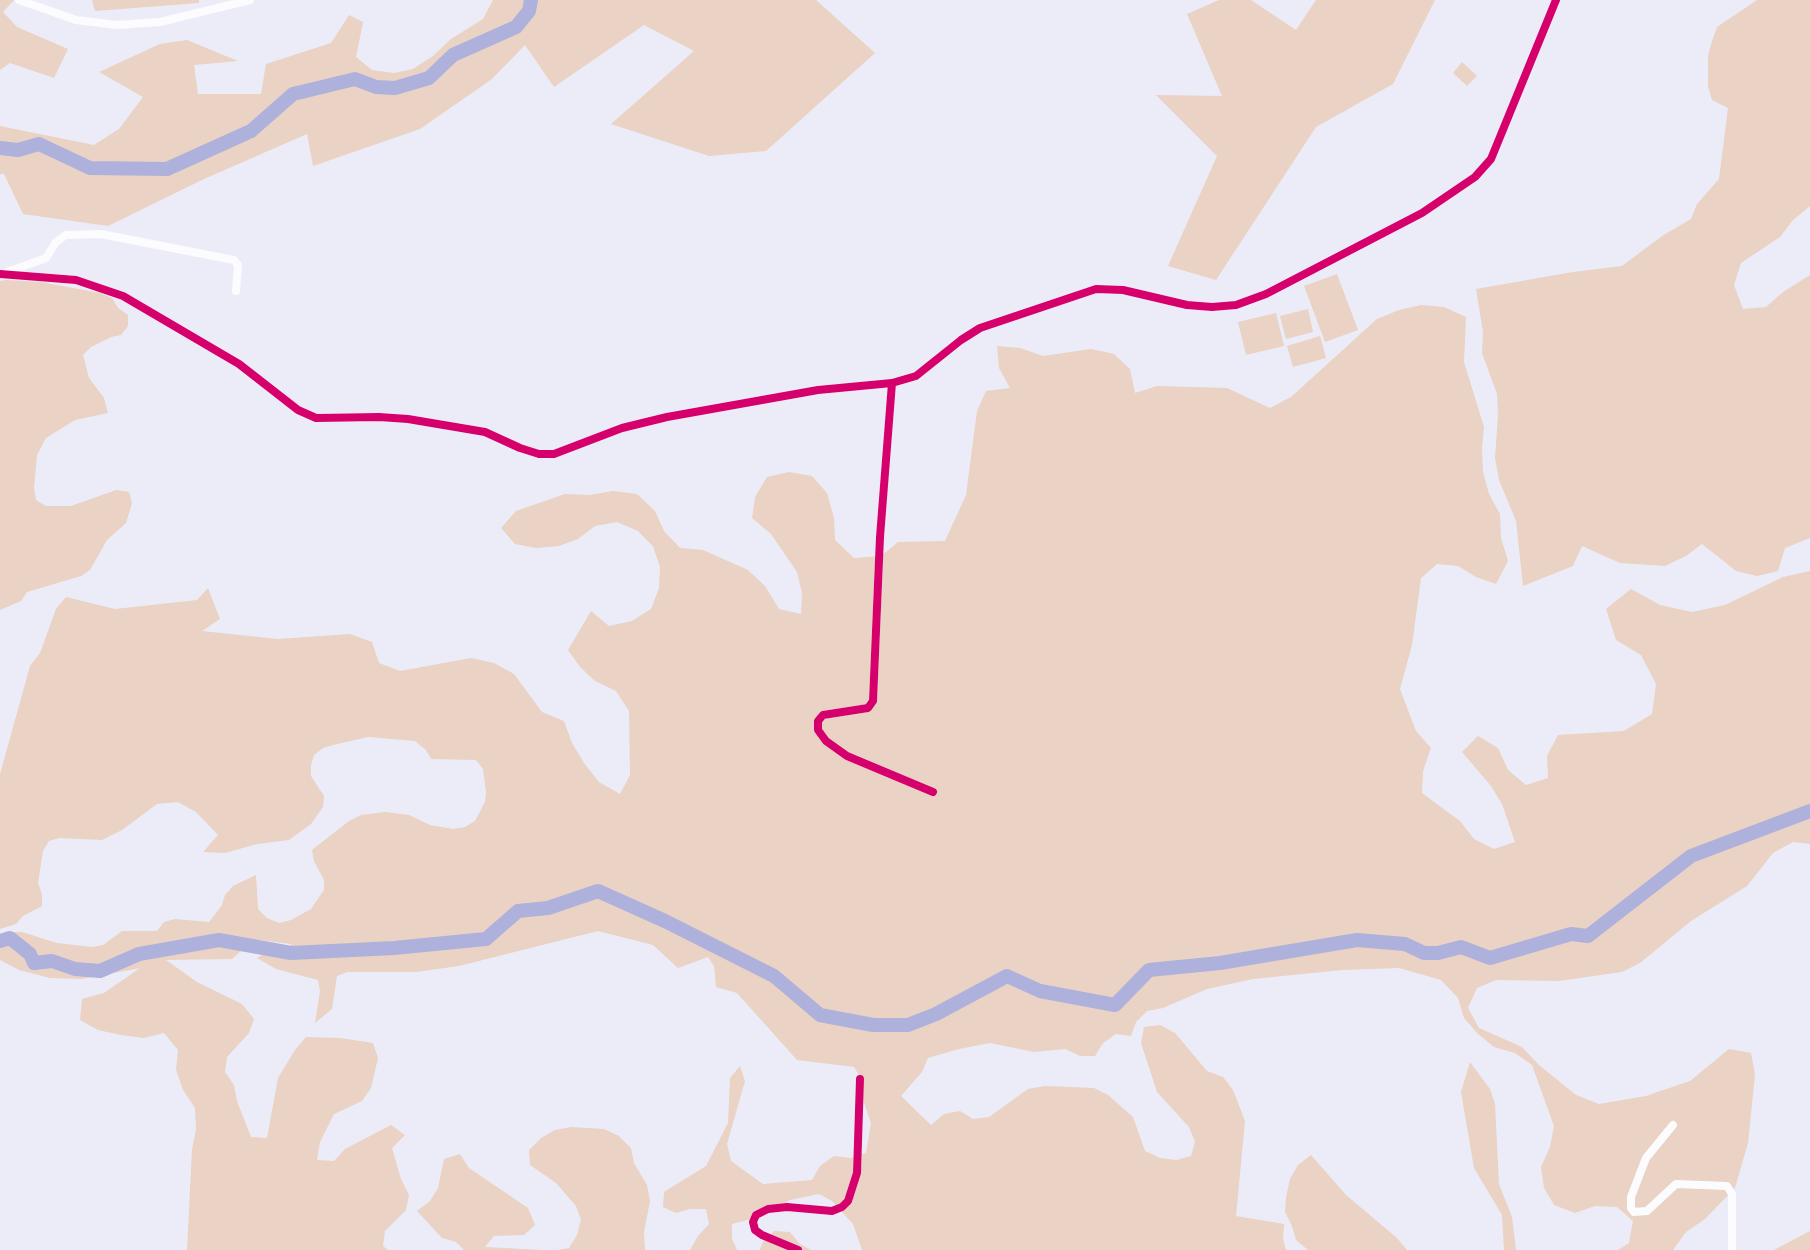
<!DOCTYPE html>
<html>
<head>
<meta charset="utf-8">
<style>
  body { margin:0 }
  canvas { display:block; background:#ebecf7 }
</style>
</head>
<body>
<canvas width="1810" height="1250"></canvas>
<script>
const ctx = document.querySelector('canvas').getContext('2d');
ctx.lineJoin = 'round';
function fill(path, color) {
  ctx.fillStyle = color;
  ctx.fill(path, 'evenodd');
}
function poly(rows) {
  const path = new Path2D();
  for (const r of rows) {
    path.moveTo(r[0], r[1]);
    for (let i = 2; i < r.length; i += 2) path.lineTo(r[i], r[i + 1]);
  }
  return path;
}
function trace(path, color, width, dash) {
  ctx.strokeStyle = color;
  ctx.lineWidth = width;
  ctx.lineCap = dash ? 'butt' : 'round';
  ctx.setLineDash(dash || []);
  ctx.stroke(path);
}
fill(poly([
  [0,0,14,0,3,12,17,27,68,49,54,78,10,63,0,70],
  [92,0,199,0,199,3,95,11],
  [493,0,816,0,875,53,766,151,709,156,611,124,694,51,644,25,554,87,525,45,492,79,420,129,313,166,307,134,204,179,108,226,23,214,4,174,0,174,0,126,94,145,119,129,143,97,99,72,160,44,187,40,238,61,194,65,198,94,261,94,266,64,331,43,349,15,363,22,356,57,372,70,394,73,413,69,433,56,451,39,483,19],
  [1219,0,1251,0,1296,30,1316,0,1435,0,1393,84,1316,127,1216,280,1168,266,1217,156,1156,95,1222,96,1187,14],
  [1757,0,1810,0,1810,206,1793,220,1780,237,1741,263,1734,285,1743,309,1766,307,1783,292,1810,275,1810,538,1785,548,1778,571,1757,576,1736,571,1702,544,1686,556,1665,566,1620,563,1582,546,1573,566,1523,586,1516,521,1499,480,1495,458,1498,415,1497,394,1482,353,1483,332,1476,289,1573,272,1622,266,1662,236,1691,219,1697,204,1719,179,1728,108,1712,100,1708,86,1708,56,1712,41,1717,27],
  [1462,62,1477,76,1467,86,1453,73],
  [1337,274,1358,330,1325,342,1304,286],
  [6,280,41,282,100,293,112,298,118,308,128,315,128,326,121,335,111,337,91,347,83,355,89,378,104,398,108,413,75,420,46,438,37,455,34,488,36,500,46,506,71,506,116,490,129,492,132,503,126,523,107,540,90,570,81,576,27,592,21,601,0,610,0,281],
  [1421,305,1444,307,1466,317,1464,362,1484,427,1482,448,1483,472,1489,494,1500,514,1501,538,1508,561,1496,584,1476,577,1458,566,1437,564,1421,578,1412,645,1400,689,1416,731,1431,748,1423,771,1422,793,1460,821,1474,839,1494,849,1515,842,1502,804,1491,786,1462,752,1478,736,1498,748,1508,770,1526,785,1548,778,1547,756,1558,735,1624,731,1652,714,1656,684,1641,655,1616,640,1606,609,1631,589,1660,605,1692,612,1725,605,1783,577,1810,571,1810,844,1793,842,1773,853,1747,886,1691,921,1640,963,1622,972,1559,981,1496,980,1477,988,1468,1008,1479,1028,1522,1047,1539,1065,1576,1095,1599,1104,1646,1096,1690,1081,1729,1049,1751,1053,1755,1075,1748,1143,1735,1188,1705,1219,1686,1232,1673,1250,1618,1250,1629,1243,1633,1221,1617,1207,1595,1206,1575,1213,1554,1205,1544,1188,1541,1167,1550,1147,1554,1126,1532,1065,1515,1053,1494,1047,1478,1034,1464,1018,1458,998,1441,980,1399,968,1342,970,1253,979,1207,989,1163,1008,1147,1011,1136,1022,1131,1036,1116,1034,1103,1043,1095,1056,1080,1056,1065,1049,1034,1052,990,1043,959,1049,928,1058,922,1072,901,1096,931,1125,944,1114,960,1111,973,1119,989,1117,1028,1089,1045,1086,1094,1088,1108,1095,1133,1117,1145,1151,1160,1158,1176,1160,1191,1156,1195,1142,1189,1127,1157,1092,1141,1043,1144,1027,1160,1025,1175,1033,1207,1071,1223,1077,1233,1090,1245,1121,1236,1216,1284,1224,1283,1239,1286,1250,862,1250,853,1224,832,1201,819,1194,790,1200,762,1216,732,1224,732,1239,737,1250,690,1250,698,1236,709,1224,706,1209,690,1209,676,1213,663,1207,664,1192,706,1166,728,1123,730,1078,740,1066,745,1081,727,1144,731,1161,763,1184,812,1180,820,1166,834,1156,851,1158,866,1153,871,1123,861,1094,862,1080,854,1067,797,1060,737,993,716,987,714,966,708,957,678,968,653,945,598,931,459,966,416,972,347,972,337,976,332,1009,315,1023,320,991,318,980,276,969,257,958,267,952,291,953,291,944,259,940,249,944,232,959,166,960,197,982,242,1004,254,1019,249,1033,227,1057,225,1072,234,1085,237,1101,251,1137,267,1138,278,1078,295,1050,306,1037,340,1038,373,1043,378,1058,371,1088,362,1101,334,1114,320,1142,317,1160,334,1161,345,1149,391,1125,405,1135,392,1148,401,1179,409,1195,406,1210,385,1231,383,1246,388,1250,187,1250,192,1150,196,1129,195,1108,183,1090,176,1070,178,1050,164,1033,144,1038,121,1035,98,1030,80,1020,82,999,104,993,140,968,82,979,50,978,19,970,0,960,0,946,11,932,22,932,57,943,92,947,103,945,122,931,157,931,164,922,175,919,209,922,222,905,225,895,233,886,256,875,258,909,267,918,279,923,291,920,311,909,324,890,324,880,314,861,312,850,349,821,361,815,385,812,409,815,430,825,453,829,465,827,475,821,485,802,486,792,483,769,476,760,431,759,426,750,415,741,368,737,337,744,323,748,314,755,311,765,311,776,324,796,323,807,311,824,289,840,257,844,225,853,203,852,218,835,196,812,178,802,157,804,122,830,102,840,59,838,49,841,43,851,38,883,42,894,42,906,23,916,16,924,0,929,0,774,30,666,40,653,56,609,66,597,115,609,197,600,208,588,220,619,202,631,278,639,350,634,372,642,379,663,400,671,471,658,494,663,514,674,542,712,564,721,572,743,584,763,599,782,620,794,630,775,629,711,616,691,595,681,580,667,568,650,591,611,609,626,632,621,651,609,659,588,660,567,653,546,638,531,617,522,595,526,578,539,559,546,536,548,515,544,501,528,516,511,565,494,589,495,613,491,637,494,655,511,664,531,680,548,703,550,748,570,765,586,779,609,801,614,802,593,797,572,771,534,752,518,755,497,767,477,789,472,812,476,827,493,834,518,835,540,854,558,881,556,898,542,945,541,966,495,977,411,986,391,1010,388,999,368,997,346,1020,348,1043,356,1091,349,1114,354,1130,369,1135,393,1157,386,1227,388,1270,408,1291,397,1377,319,1399,310],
  [1308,309,1313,332,1286,339,1280,316],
  [1276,313,1284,346,1246,355,1238,322],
  [1320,336,1326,358,1293,367,1287,346],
  [1470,1062,1490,1089,1495,1104,1499,1184,1512,1217,1516,1250,1504,1250,1502,1215,1474,1168,1461,1092],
  [571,1127,604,1129,619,1136,631,1148,634,1163,647,1185,650,1201,644,1232,645,1250,557,1250,569,1248,577,1235,581,1220,576,1206,556,1183,530,1165,529,1150,541,1138,555,1130],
  [460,1154,469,1168,528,1208,535,1225,524,1235,494,1236,485,1247,544,1250,464,1250,456,1242,442,1238,417,1211,430,1201,438,1188,444,1159],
  [1311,1155,1346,1195,1397,1238,1407,1250,1308,1250,1296,1240,1292,1226,1285,1212,1286,1197,1290,1179,1298,1165],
  [774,1231,790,1232,800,1244,811,1250,760,1250,762,1243],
  [1810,1231,1810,1250,1774,1250]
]), '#ead2c4');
trace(poly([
  [0,148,18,150,39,144,90,168,167,169,251,131,293,94,355,79,376,87,395,88,429,78,453,55,516,27,529,11,531,0],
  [0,941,10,938,30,954,34,963,52,961,75,969,100,971,139,954,219,940,291,953,394,948,486,939,518,911,548,908,598,891,665,921,774,976,820,1015,873,1025,908,1025,936,1014,1007,976,1040,991,1115,1005,1149,970,1220,963,1357,940,1405,944,1424,953,1438,953,1461,947,1490,958,1571,934,1588,936,1691,856,1810,811]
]), '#aeb1db', 14);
trace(poly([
  [19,0,76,20,117,25,160,22,250,0],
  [7,272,46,258,56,242,66,235,101,234,234,260,238,265,236,291],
  [0,274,76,280,123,296,239,364,298,410,316,418,379,417,408,419,485,432,520,448,539,454,554,454,622,428,667,417,818,390,892,383,916,376,961,340,980,328,1096,289,1123,290,1187,305,1212,307,1236,305,1266,294,1422,213,1475,177,1491,159,1556,0],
  [892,383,880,537,873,701,868,708,823,715,818,721,818,730,826,741,847,756,933,792],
  [1673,1125,1646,1158,1631,1197,1631,1208,1634,1212,1647,1211,1676,1184,1727,1186,1732,1194,1732,1250],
  [798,1250,762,1235,755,1230,753,1222,756,1215,768,1209,787,1207,832,1211,842,1207,848,1201,857,1173,860,1079]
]), '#fcfcfe', 8);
trace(poly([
  [0,274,76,280,123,296,239,364,298,410,316,418,379,417,408,419,485,432,520,448,539,454,554,454,622,428,667,417,818,390,892,383,916,376,961,340,980,328,1096,289,1123,290,1187,305,1212,307,1236,305,1266,294,1422,213,1475,177,1491,159,1556,0],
  [892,383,880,537,873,701,868,708,823,715,818,721,818,730,826,741,847,756,933,792],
  [798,1250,762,1235,755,1230,753,1222,756,1215,768,1209,787,1207,832,1211,842,1207,848,1201,857,1173,860,1079]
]), '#d6006c', 8);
</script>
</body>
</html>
